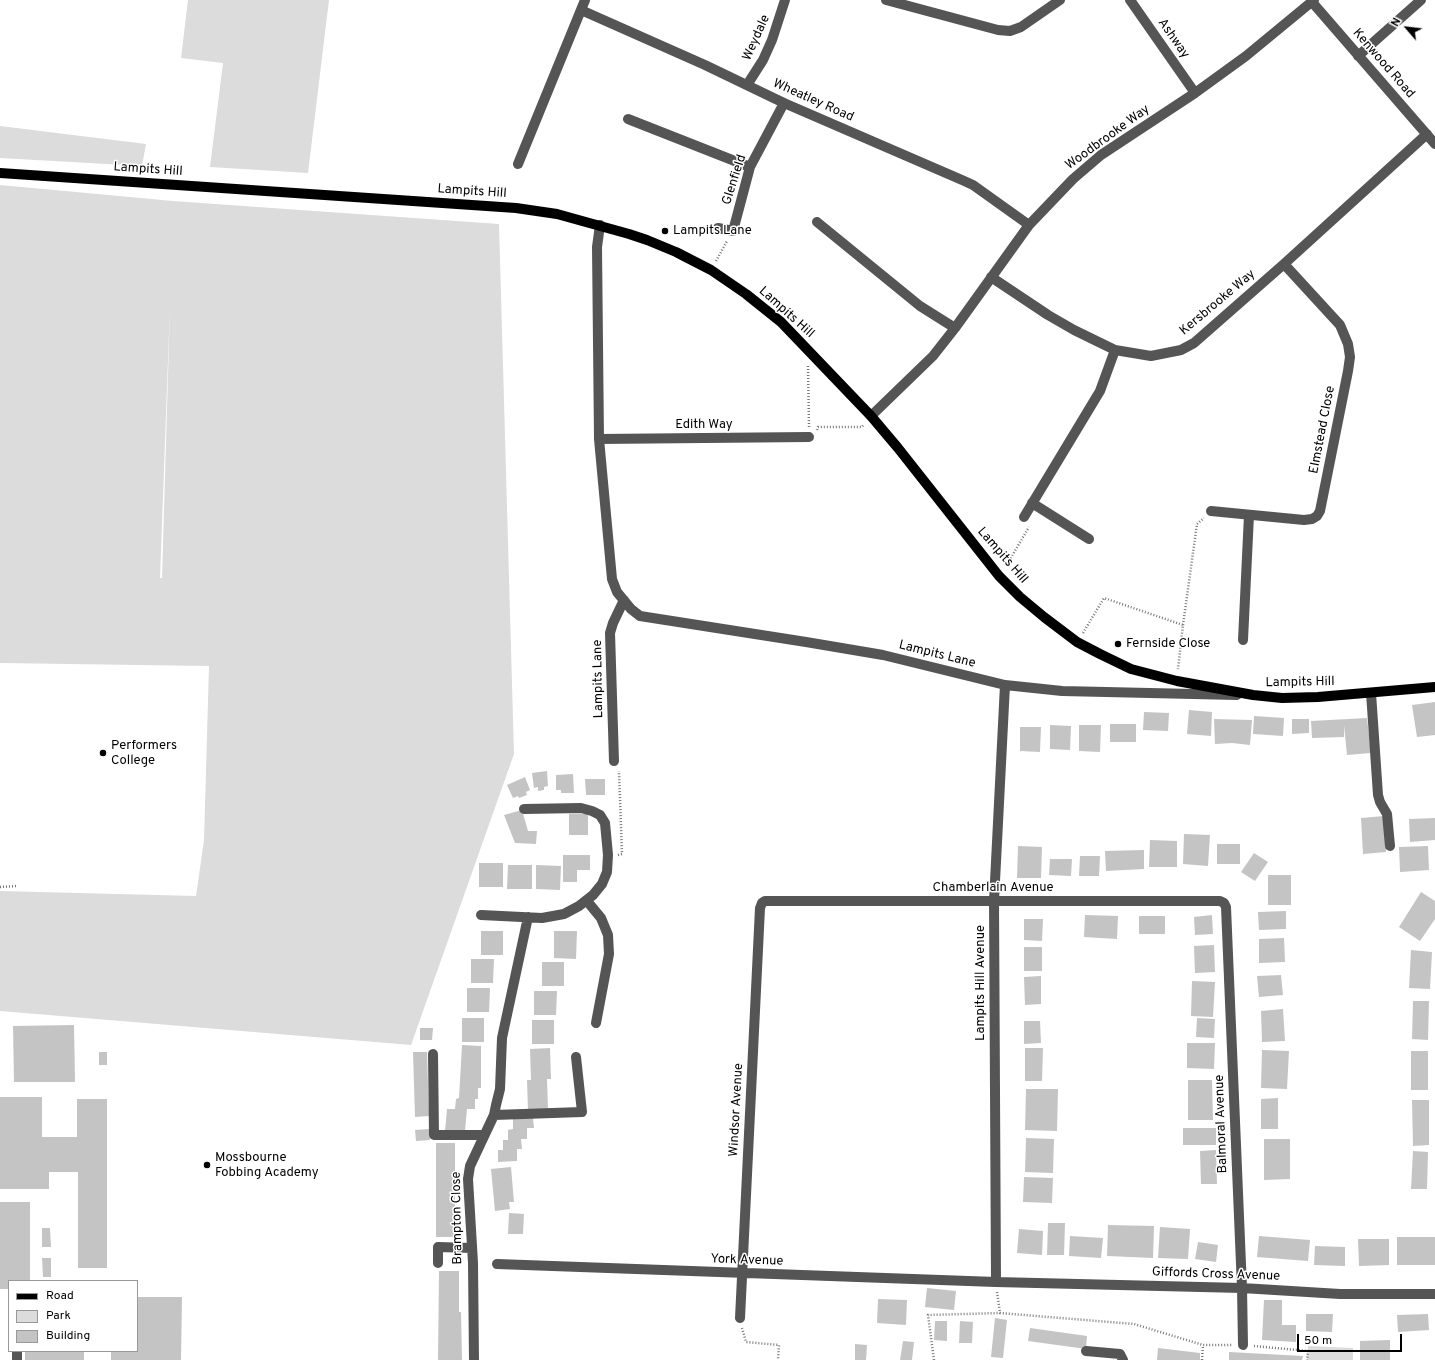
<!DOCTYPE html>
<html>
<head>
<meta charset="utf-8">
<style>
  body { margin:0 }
  #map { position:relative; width:1435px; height:1360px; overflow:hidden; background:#fff; font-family:Overpass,sans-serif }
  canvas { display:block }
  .legend { position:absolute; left:8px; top:1280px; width:130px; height:72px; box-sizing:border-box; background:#fff; border:1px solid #999; margin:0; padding:5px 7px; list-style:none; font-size:12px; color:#000 }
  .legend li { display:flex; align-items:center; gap:8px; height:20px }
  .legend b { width:20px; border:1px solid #999 }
  .north { position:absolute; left:1387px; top:8px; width:40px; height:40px; -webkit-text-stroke:3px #fff; paint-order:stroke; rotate:298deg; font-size:11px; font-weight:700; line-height:16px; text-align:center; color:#000 }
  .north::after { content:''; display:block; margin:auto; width:14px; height:18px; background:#000; clip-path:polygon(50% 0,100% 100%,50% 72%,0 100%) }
  .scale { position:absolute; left:1297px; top:1334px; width:105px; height:18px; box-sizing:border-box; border:2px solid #000; border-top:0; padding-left:5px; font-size:12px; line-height:14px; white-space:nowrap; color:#000; -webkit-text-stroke:3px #fff; paint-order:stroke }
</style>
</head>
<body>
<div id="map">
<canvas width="1435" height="1360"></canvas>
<ul class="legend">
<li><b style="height:5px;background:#000"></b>Road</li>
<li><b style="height:11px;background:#dcdcdc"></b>Park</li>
<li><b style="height:11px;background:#c4c4c4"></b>Building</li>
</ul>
<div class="north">N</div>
<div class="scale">50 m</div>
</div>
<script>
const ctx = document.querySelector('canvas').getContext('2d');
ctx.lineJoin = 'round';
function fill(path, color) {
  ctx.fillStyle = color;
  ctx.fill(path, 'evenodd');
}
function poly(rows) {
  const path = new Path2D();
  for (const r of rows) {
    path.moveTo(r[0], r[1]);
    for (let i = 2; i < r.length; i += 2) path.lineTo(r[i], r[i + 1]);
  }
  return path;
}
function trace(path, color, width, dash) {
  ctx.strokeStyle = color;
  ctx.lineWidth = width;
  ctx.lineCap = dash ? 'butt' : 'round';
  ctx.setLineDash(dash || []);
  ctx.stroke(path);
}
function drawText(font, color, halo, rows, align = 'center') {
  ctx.font = font + ' Overpass,sans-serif';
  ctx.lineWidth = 3;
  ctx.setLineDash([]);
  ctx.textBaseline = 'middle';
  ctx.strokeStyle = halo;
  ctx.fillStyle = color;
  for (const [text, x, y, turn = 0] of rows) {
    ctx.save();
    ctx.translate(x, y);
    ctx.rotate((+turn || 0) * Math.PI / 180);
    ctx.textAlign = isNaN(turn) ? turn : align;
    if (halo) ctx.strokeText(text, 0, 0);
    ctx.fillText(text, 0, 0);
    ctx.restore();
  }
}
fill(poly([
  [188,0,329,0,308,173,210,167,223,63,181,58],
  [0,126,146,144,142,166,0,158],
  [0,185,173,201,499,224,514,754,411,1045,0,1011,0,891,196,896,204,840,209,666,0,663],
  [170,306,170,307,162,578,160,578],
  [1308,1346,1353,1348,1353,1360,1307,1360]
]), '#dcdcdc');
fill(poly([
  [1435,702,1435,735,1417,737,1412,705],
  [1189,710,1212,712,1211,736,1187,734],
  [1144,712,1169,713,1168,731,1143,730],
  [1254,716,1284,718,1283,736,1253,734],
  [1367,718,1371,753,1347,755,1344,725,1344,737,1312,738,1311,721],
  [1214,719,1252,720,1250,745,1232,743,1215,744],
  [1292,719,1309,719,1309,733,1292,734],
  [1110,724,1136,724,1136,742,1110,742],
  [1050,725,1071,726,1070,750,1050,749],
  [1079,725,1101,725,1100,752,1079,751],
  [1020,727,1041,727,1040,752,1020,751],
  [547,771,548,786,544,787,544,790,538,791,538,787,534,788,532,773],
  [573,774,574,793,561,793,561,790,556,790,556,775],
  [525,777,530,790,526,792,527,795,519,798,518,796,513,798,507,785],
  [585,779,605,779,605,795,586,795],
  [522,810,528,831,537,831,536,844,515,843,504,815],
  [569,814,588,814,588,835,569,835],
  [1384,816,1386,852,1363,854,1361,818],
  [1435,818,1435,840,1410,842,1409,819],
  [1184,834,1210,835,1208,866,1183,864],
  [1150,840,1177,841,1177,867,1149,867],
  [1217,844,1240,844,1240,864,1217,864],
  [1018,846,1042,847,1041,878,1017,878],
  [1428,846,1429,870,1400,872,1399,847],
  [1144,850,1144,869,1106,871,1105,851],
  [1254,853,1268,862,1255,881,1241,872],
  [563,855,590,855,590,870,577,870,577,882,563,882],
  [1080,856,1100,856,1099,876,1079,876],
  [1050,859,1072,859,1071,876,1049,875],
  [479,863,503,863,503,887,479,887],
  [508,865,532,865,532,889,507,889],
  [536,865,561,866,560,890,536,889],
  [1268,875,1291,875,1291,905,1268,905],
  [1421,892,1435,901,1435,919,1420,941,1399,927],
  [1286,911,1286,929,1259,930,1258,912],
  [1085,915,1118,916,1117,939,1084,937],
  [1212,915,1213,934,1195,935,1194,917],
  [1139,916,1165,916,1165,934,1139,934],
  [1024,919,1043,919,1042,941,1024,940],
  [481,931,503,931,503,955,481,955],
  [554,931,577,931,576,959,554,958],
  [1284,938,1285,962,1259,963,1259,939],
  [1214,945,1215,972,1195,973,1194,946],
  [1024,947,1042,947,1042,971,1024,971],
  [1411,950,1432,952,1430,989,1409,988],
  [471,959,494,959,493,983,471,983],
  [542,962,564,962,564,986,542,986],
  [1281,975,1283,995,1259,997,1257,976],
  [1041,976,1041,1004,1025,1005,1024,977],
  [1192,981,1215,982,1213,1017,1191,1016],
  [467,988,490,988,489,1012,467,1012],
  [534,991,557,991,556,1015,534,1015],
  [1413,1001,1429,1001,1428,1040,1412,1039],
  [1283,1009,1285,1041,1262,1042,1261,1011],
  [462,1018,484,1018,484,1042,462,1042],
  [1197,1018,1215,1019,1214,1038,1196,1037],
  [532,1020,554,1020,554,1044,532,1044],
  [1024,1021,1040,1021,1041,1043,1024,1044],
  [74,1025,75,1082,14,1082,13,1026],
  [420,1028,433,1028,432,1040,420,1040],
  [1187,1043,1215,1043,1214,1069,1187,1068],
  [462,1045,481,1046,481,1088,478,1088,478,1099,475,1099,475,1109,467,1109,465,1131,445,1131,447,1109,455,1109,456,1099,459,1098],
  [550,1048,551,1079,547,1079,548,1110,528,1111,527,1080,531,1080,530,1049],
  [1025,1048,1043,1048,1042,1081,1025,1081],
  [1262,1050,1289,1051,1287,1089,1261,1088],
  [1411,1051,1428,1051,1428,1090,1411,1090],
  [99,1052,107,1052,107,1065,99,1065],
  [413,1052,427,1052,429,1116,415,1117],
  [1188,1080,1212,1080,1213,1120,1188,1120],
  [1026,1089,1058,1089,1057,1131,1025,1130],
  [0,1097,42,1097,42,1137,77,1137,77,1099,107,1099,107,1268,78,1268,78,1172,49,1172,49,1189,0,1189],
  [1278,1098,1278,1129,1261,1129,1261,1099],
  [1412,1100,1429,1100,1429,1145,1413,1146],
  [533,1118,534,1128,527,1128,527,1139,521,1139,522,1149,517,1149,517,1161,498,1162,498,1150,503,1150,503,1140,508,1140,508,1130,513,1129,513,1119],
  [1183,1128,1216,1128,1216,1145,1183,1145],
  [429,1129,430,1140,416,1141,415,1130],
  [1026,1138,1054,1139,1053,1173,1025,1172],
  [1264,1139,1290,1139,1290,1179,1264,1180],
  [436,1143,455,1143,455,1237,436,1237],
  [1216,1150,1217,1184,1201,1184,1200,1151],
  [1413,1151,1428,1152,1427,1189,1411,1189],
  [511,1167,514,1202,509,1202,510,1209,495,1211,491,1169],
  [1024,1177,1053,1178,1052,1203,1023,1202],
  [0,1202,30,1202,30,1281,9,1281,9,1289,0,1289],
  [509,1213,524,1214,523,1234,508,1234],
  [1048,1223,1065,1223,1064,1255,1047,1255],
  [1108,1225,1154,1226,1153,1258,1107,1256],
  [1160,1227,1190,1229,1188,1259,1158,1258],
  [42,1228,50,1228,51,1247,42,1247],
  [1019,1229,1043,1231,1042,1255,1017,1253],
  [1070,1236,1103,1238,1101,1258,1069,1256],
  [1259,1236,1310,1240,1308,1261,1257,1257],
  [1397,1237,1435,1237,1435,1265,1397,1265],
  [1358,1239,1389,1239,1389,1265,1359,1266],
  [1198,1242,1218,1245,1216,1262,1195,1259],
  [1315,1246,1345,1247,1345,1266,1314,1265],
  [42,1258,51,1258,51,1277,43,1277],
  [439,1271,459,1271,459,1312,461,1312,462,1360,438,1360],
  [927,1288,956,1291,954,1310,925,1307],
  [137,1297,182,1297,181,1360,111,1360,111,1351,137,1351],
  [878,1299,907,1300,906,1325,877,1323],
  [1264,1300,1282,1300,1282,1325,1296,1325,1296,1342,1262,1340],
  [1306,1314,1333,1314,1332,1332,1306,1331],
  [1428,1314,1429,1330,1398,1332,1397,1315],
  [995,1318,1007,1320,1003,1358,991,1357],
  [935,1321,947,1321,947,1341,934,1340],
  [960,1321,973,1322,972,1343,959,1343],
  [1030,1328,1087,1336,1086,1349,1028,1341],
  [1390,1340,1390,1360,1360,1360,1360,1341],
  [903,1341,914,1342,912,1360,900,1360],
  [855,1344,867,1345,866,1360,855,1360],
  [1158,1348,1200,1353,1200,1360,1157,1360],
  [25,1351,84,1351,84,1360,25,1360],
  [1229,1352,1303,1356,1302,1360,1229,1360]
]), '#c4c4c4');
trace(poly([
  [716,261,727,241],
  [808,366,809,427],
  [817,430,818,427,862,427,864,424],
  [1006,566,1029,527],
  [1183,625,1197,524,1204,518],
  [1083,633,1104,598,1183,625,1178,669],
  [618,855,622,854,619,771],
  [0,887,17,886],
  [997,1292,1000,1313,1134,1324,1203,1345,1233,1345],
  [742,1328,746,1342,779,1345,778,1360],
  [1254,1346,1308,1351,1307,1360],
  [934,1360,928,1315,1000,1313],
  [1202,1360,1203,1345]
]), '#777', 2.5, [1, 2]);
trace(poly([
  [886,0,998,30,1010,31,1021,27,1060,0],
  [1130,0,1195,93],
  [1312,2,1435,144],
  [581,10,705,65,784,103,962,180,973,185,1029,225],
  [1358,56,1421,0],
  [747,85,763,60,772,40,785,0],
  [628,119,750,167],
  [518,164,585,0],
  [817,222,920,306,955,328],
  [600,225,597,247,599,439,612,579,617,592,631,609,640,616,806,642,883,655,1005,685,1062,691,1237,695],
  [718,228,733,231,750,167,784,103],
  [991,277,1048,315,1074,330,1115,350,1151,356,1181,350,1194,343,1284,264,1427,134],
  [871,416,933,356,955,328,1029,225,1073,179,1101,155,1195,93,1246,56,1314,0],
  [599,439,809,437],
  [1032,503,1089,539],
  [1211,511,1304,520,1312,519,1317,516,1320,511,1348,371,1350,357,1348,344,1340,325,1284,264],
  [1024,517,1100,391,1115,350],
  [1243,640,1249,515],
  [1371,693,1378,795,1380,802,1387,814,1390,846],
  [614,761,610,633,613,623,624,600],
  [587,901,601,918,608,935,609,954,596,1023],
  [481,915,542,918,564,914,579,906,593,895,602,884,607,872,608,855,605,823,600,815,592,811,581,808,524,809],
  [433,1054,434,1135,483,1135],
  [494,1115,582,1112,576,1057],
  [438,1263,438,1247,472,1248],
  [497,1264,996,1282,1242,1288,1340,1294,1435,1294],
  [996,1282,994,901,1005,685],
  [740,1318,760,908,762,903,765,901,1220,901,1224,903,1226,907,1242,1288,1243,1345],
  [17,1351,17,1360],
  [1086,1351,1120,1354,1123,1360],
  [474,1360,473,1263,468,1179,470,1166,494,1115,496,1105,500,1089,502,1038,528,917]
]), '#555', 10);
trace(poly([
  [0,173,516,208,557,214,629,234,647,240,676,252,711,270,746,294,781,322,871,416,898,448,999,576,1020,597,1044,617,1077,642,1100,654,1131,669,1177,681,1253,695,1282,698,1318,697,1435,687]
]), '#000', 10);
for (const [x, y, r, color] of [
  [665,231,4,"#000"],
  [1118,644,4,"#000"],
  [103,753,4,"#000"],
  [207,1165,4,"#000"]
]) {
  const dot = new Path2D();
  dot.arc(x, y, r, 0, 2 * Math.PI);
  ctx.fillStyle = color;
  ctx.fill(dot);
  trace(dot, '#fff', 1.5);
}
drawText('13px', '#000', '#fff', [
  ["Weydale",757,38,-66],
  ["Ashway",1173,39,55],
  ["Kenwood Road",1383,64,49],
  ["Wheatley Road",813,101,24],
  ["Woodbrooke Way",1108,138,-36],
  ["Lampits Hill",148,170,4],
  ["Glenfield",735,180,-72],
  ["Lampits Hill",472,192,4],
  ["Kersbrooke Way",1218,303,-40],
  ["Lampits Hill",786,313,42],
  ["Edith Way",704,425],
  ["Elmstead Close",1323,430,-79],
  ["Lampits Hill",1002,556,49],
  ["Lampits Lane",937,655,14],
  ["Lampits Lane",599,679,-91],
  ["Lampits Hill",1300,683,-1],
  ["Chamberlain Avenue",993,888],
  ["Lampits Hill Avenue",981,983,-90],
  ["Windsor Avenue",737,1110,-87],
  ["Balmoral Avenue",1222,1124,-92],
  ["Brampton Close",458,1218,-91],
  ["York Avenue",747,1261,2],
  ["Giffords Cross Avenue",1216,1275,2]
]);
drawText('13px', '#000', '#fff', [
  ["Lampits Lane",673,231],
  ["Fernside Close",1126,644],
  ["Performers",111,746],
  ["College",111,761],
  ["Mossbourne",215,1158],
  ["Fobbing Academy",215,1173]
], 'left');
</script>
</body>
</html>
